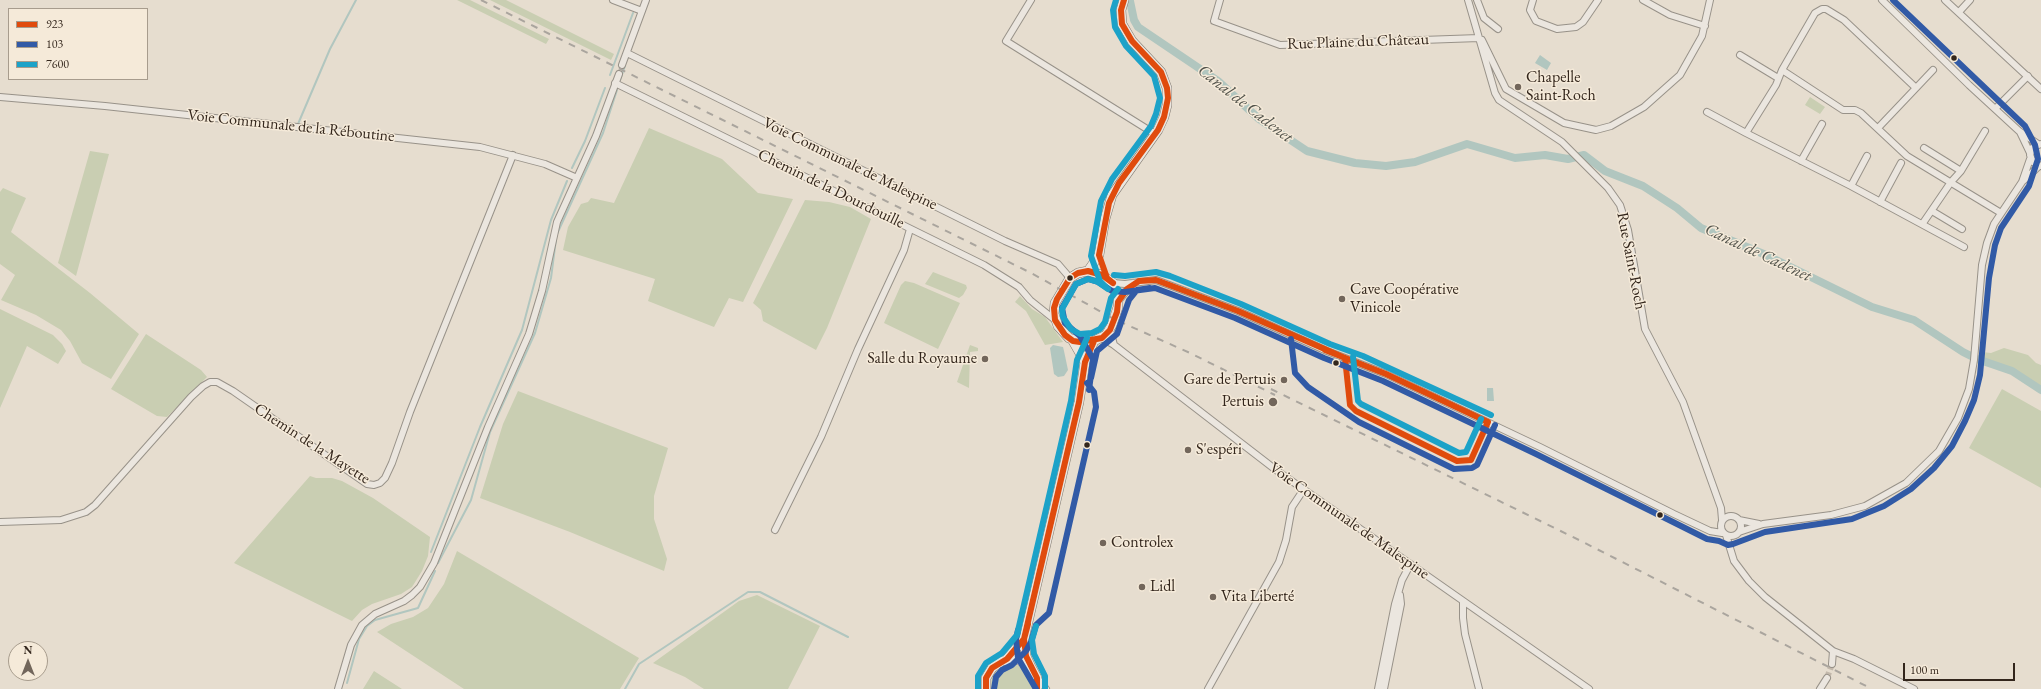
<!DOCTYPE html>
<html>
<head>
<meta charset="utf-8">
<style>
  body { margin:0 }
  #map { position:relative; width:2041px; height:689px; overflow:hidden; background:#e6ddcf; font-family:"EB Garamond",serif }
  canvas { display:block }
  .legend { position:absolute; left:8px; top:8px; width:140px; height:72px; box-sizing:border-box; background:#f5ead9; border:1px solid #a79c8d; margin:0; padding:5px 7px; list-style:none; font-size:12px; color:#33261c }
  .legend li { display:flex; align-items:center; gap:8px; height:20px }
  .legend b { width:20px; border:1px solid #a79c8d }
  .north { position:absolute; left:8px; top:641px; width:40px; height:40px; box-sizing:border-box; background:#f5ead9; border:1px solid #a79c8d; border-radius:50%; rotate:0deg; font-size:11px; font-weight:700; line-height:16px; text-align:center; color:#33261c }
  .north::after { content:''; display:block; margin:auto; width:14px; height:18px; background:#72665b; clip-path:polygon(50% 0,100% 100%,50% 72%,0 100%) }
  .scale { position:absolute; left:1903px; top:663px; width:112px; height:18px; box-sizing:border-box; border:2px solid #33261c; border-top:0; padding-left:5px; font-size:12px; line-height:14px; white-space:nowrap; color:#33261c; -webkit-text-stroke:3px #f5ead9; paint-order:stroke }
</style>
</head>
<body>
<div id="map">
<canvas width="2041" height="689"></canvas>
<ul class="legend">
<li><b style="height:5px;background:#e04b0d"></b>923</li>
<li><b style="height:5px;background:#315aa6"></b>103</li>
<li><b style="height:5px;background:#1ca2c8"></b>7600</li>
</ul>
<div class="north">N</div>
<div class="scale">100 m</div>
</div>
<script>
const ctx = document.querySelector('canvas').getContext('2d');
ctx.lineJoin = 'round';
function fill(path, color) {
  ctx.fillStyle = color;
  ctx.fill(path, 'evenodd');
}
function poly(rows) {
  const path = new Path2D();
  for (const r of rows) {
    if (r.length === 3) {
      path.moveTo(r[0] + r[2], r[1]);
      path.arc(r[0], r[1], r[2], 0, 2 * Math.PI);
      continue;
    }
    path.moveTo(r[0], r[1]);
    for (let i = 2; i < r.length; i += 2) path.lineTo(r[i], r[i + 1]);
  }
  return path;
}
function trace(path, color, width, dash) {
  ctx.strokeStyle = color;
  ctx.lineWidth = width;
  ctx.lineCap = dash ? 'butt' : 'round';
  ctx.setLineDash(dash || []);
  ctx.stroke(path);
}
function drawText(font, color, halo, rows, align = 'center') {
  ctx.font = font + ' "EB Garamond",serif';
  ctx.lineWidth = 3;
  ctx.setLineDash([]);
  ctx.textBaseline = 'middle';
  ctx.strokeStyle = halo;
  ctx.fillStyle = color;
  for (const [text, x, y, turn = 0] of rows) {
    ctx.save();
    ctx.translate(x, y);
    ctx.rotate((+turn || 0) * Math.PI / 180);
    ctx.textAlign = isNaN(turn) ? turn : align;
    if (halo) ctx.strokeText(text, 0, 0);
    ctx.fillText(text, 0, 0);
    ctx.restore();
  }
}
fill(poly([
  [457,0,470,0,549,39,546,44],
  [490,0,506,0,614,54,611,60],
  [1810,97,1825,107,1820,114,1805,105],
  [649,128,722,159,758,193,793,199,743,302,729,298,714,327,648,301,655,279,563,250,568,227,581,204,588,202,591,198,614,203],
  [90,151,109,154,76,276,58,263],
  [3,188,26,198,11,232,90,293,139,334,111,379,82,363,70,341,61,330,36,315,1,300,15,275,0,264,0,192],
  [805,200,829,202,850,207,871,219,827,328,816,350,763,321,761,310,753,303],
  [933,272,966,285,967,288,963,295,959,298,925,284],
  [905,281,914,283,960,303,938,349,884,323,901,285],
  [1020,296,1032,309,1045,317,1063,342,1045,345,1026,311,1015,302],
  [0,309,53,335,62,344,66,351,58,364,27,346,0,408],
  [146,334,201,370,207,377,167,417,157,416,111,389],
  [970,345,978,348,978,351,970,352,969,388,957,382],
  [2004,348,2028,355,2036,363,2041,365,2041,386,2020,373,1980,359,1982,352,1991,353],
  [2002,389,2041,411,2041,488,1969,448],
  [518,391,668,448,654,496,654,519,667,559,664,571,570,532,480,498,503,424],
  [310,476,316,478,332,478,342,481,373,498,430,537,428,556,422,571,412,587,401,594,372,604,362,610,352,621,234,563],
  [457,551,639,658,620,689,464,689,377,632,391,624,413,617,428,608,444,584],
  [757,595,820,626,788,689,704,689,685,677,653,663,739,601],
  [1008,664,1015,664,1028,671,1032,678,1032,689,990,689,992,676,996,670],
  [374,671,402,689,363,689]
]), '#c9ceb2');
fill(poly([
  [1540,55,1551,63,1547,70,1535,63],
  [1053,345,1063,347,1064,351,1068,370,1064,376,1058,377,1054,374,1050,348],
  [1487,388,1493,388,1494,401,1487,401]
]), '#b1c6bf');
trace(poly([
  [610,75,633,13],
  [620,80,625,66],
  [298,124,330,49,356,0],
  [572,168,585,141,605,88],
  [557,234,603,133,617,90],
  [431,552,480,427,522,330,551,220,567,181],
  [438,563,471,500,490,432,535,333,551,278,556,239],
  [347,683,359,639,367,626,375,620,418,608,435,571],
  [625,689,639,664,748,592,760,592,848,637]
]), '#b1c6bf', 2);
trace(poly([
  [1130,1,1134,20,1138,27,1218,81,1259,119,1307,151,1355,163,1386,166,1415,162,1467,144,1515,158,1545,155,1568,159,1584,155,1605,171,1643,186,1677,208,1701,228,1766,255,1872,307,1914,320,1963,352,1977,359,2012,371,2041,390]
]), '#b1c6bf', 8);
trace(poly([
  [1827,678,1832,664]
]), '#c2b8ab', 6, [6, 3]);
const minor = poly([
  [613,0,642,11],
  [1031,0,1006,41,1155,134],
  [1220,0,1214,21,1280,45,1479,38],
  [1468,0,1495,93,1499,100,1562,142,1608,188,1620,205,1628,230,1645,329,1683,402,1721,508,1722,520],
  [1477,0,1484,18,1498,29],
  [1533,0,1530,10,1536,21,1557,29,1576,27,1583,22,1598,0],
  [1643,0,1670,15,1705,26],
  [1882,0,1969,85,2019,131,2038,144],
  [1945,0,2041,89],
  [1959,12,1970,0],
  [1482,40,1506,89,1564,123,1596,130,1611,126,1644,107,1680,75,1702,36,1710,0],
  [627,53,1005,241,1058,264,1070,278],
  [1740,55,1778,78],
  [622,65,646,0],
  [1782,70,1815,13,1822,9,1826,9,1844,20,1916,88,1933,70],
  [615,83,984,265,1019,287,1030,300,1055,320],
  [0,97,105,106,480,147,545,164,577,178],
  [1995,109,2028,76],
  [1707,112,1746,133,1776,85,1782,70,1843,110,1855,110,1861,113,1907,156,2001,213],
  [1878,128,1916,88],
  [2020,132,2030,153],
  [1746,133,1851,186,1964,247],
  [2041,144,2033,147,2030,155,2033,162,2041,166],
  [1924,148,1961,171],
  [1801,161,1822,124],
  [2023,181,2039,166],
  [1851,186,1867,156],
  [1880,202,1901,163],
  [1932,211,1962,229],
  [1923,223,1951,182,1961,171,1985,131],
  [1113,283,1125,284,1156,280,1238,311,1327,351,1386,374,1540,447,1674,514,1710,531,1722,533],
  [1119,300,1133,283],
  [1102,338,1114,345,1110,330],
  [1114,345,1276,470,1589,689],
  [1731,526,10],
  [1739,520,1759,524],
  [0,522,61,520,86,512,95,505,191,397,203,386,210,382,217,382,233,391,367,484,374,485,380,483,385,478,392,463,410,412,513,155],
  [775,530,821,437,858,349,904,250,910,229],
  [1739,532,1763,524,1831,515,1865,506,1906,483,1939,451,1958,418,1969,389,1974,360,1982,265,1987,243,1994,224,2022,182,2030,159],
  [1726,535,1734,561,1749,581,1765,597,1833,651,1854,659,1914,689],
  [1463,603,1463,618,1465,634,1479,689],
  [1832,664,1833,651],
  [1037,678,1046,689],
  [338,689,351,645,362,625,375,614,404,601,412,595,420,587,434,563,488,427,529,334,542,291,557,222,596,136,619,74],
  [1208,689,1279,562,1286,540,1292,507,1304,489],
  [1378,689,1395,604,1402,580,1410,565],
  [1384,689,1401,604,1400,595],
  [1820,689,1827,678]
]);
const secondary = poly([
  [1088,271,1099,255,1105,219,1112,195,1158,130,1164,117,1167,105,1167,88,1161,72,1132,41,1122,24,1121,10,1124,0],
  [1088,271,1102,275,1113,283,1118,295,1118,307,1112,325,1106,335,1094,341,1080,342,1069,338,1058,326,1054,314,1055,303,1070,278,1078,273,1088,271],
  [1073,341,1085,362],
  [1024,639,1026,656,1031,667],
  [1007,659,1024,639,1079,402,1085,362,1094,341],
  [986,689,986,678,992,668,1002,661,1016,659,1024,662,1031,667,1037,678,1037,689]
]);
trace(minor, '#989289', 8);
trace(secondary, '#807970', 10);
trace(minor, '#ebe6df', 6);
trace(secondary, '#ebe6df', 9);
trace(poly([
  [481,0,1031,273,1114,319,1190,353,1275,395],
  [1271,389,1581,541,1872,689]
]), '#aaa59e', 2, [7, 7]);
trace(poly([
  [1113,283,1102,275,1088,271,1078,273,1070,278,1057,299,1054,308,1055,320,1065,335,1073,341,1080,342,1102,338,1110,330,1117,312,1118,302,1127,289,1139,281,1156,280,1238,311,1345,358],
  [1113,283,1107,278,1099,255,1109,203,1119,183,1158,130,1164,117,1168,98,1167,88,1161,72,1132,41,1122,24,1121,10,1124,0],
  [1325,350,1386,374,1488,422],
  [1345,358,1350,405,1356,411,1457,461,1471,460,1488,422],
  [1028,624,1024,639,1026,656,1037,678,1037,689],
  [986,689,986,678,992,668,1007,659,1024,639,1079,402,1085,362,1094,341]
]), '#e04b0d', 6);
trace(poly([
  [1291,339,1295,373,1308,387,1359,422,1454,469,1472,468,1477,465,1495,425],
  [1091,378,1097,351,1117,334,1129,300,1137,290,1150,288],
  [1089,390,1093,359,1080,336,1065,323,1062,308,1076,284,1088,279,1098,282,1112,291,1125,292,1155,288,1235,318,1324,358,1383,381,1536,454,1671,521,1707,539,1719,541,1728,545,1733,544,1765,532,1852,519,1884,506,1911,489,1934,468,1952,446,1965,421,1974,400,1980,375,1989,278,1995,245,2001,228,2029,186,2038,159,2035,145,2025,126,1893,0],
  [1018,630,1016,639,1018,658,1036,689],
  [994,689,996,677,1002,670,1012,665,1026,651,1031,642,1036,625,1049,613,1096,407,1094,392,1087,383]
]), '#315aa6', 6);
trace(poly([
  [1114,275,1125,276,1156,272,1170,276,1241,304,1330,344,1363,356,1491,415],
  [1108,289,1100,281,1091,256,1101,201,1112,179,1151,126,1156,114,1160,98,1154,76,1126,46,1115,27,1113,10,1116,0],
  [1108,289,1098,282,1088,279,1076,284,1062,309,1063,317,1071,329,1080,334,1092,333,1100,329,1105,322,1111,298,1118,289],
  [1353,357,1358,401,1361,404,1459,453,1466,452,1481,419],
  [1036,626,1032,640,1034,654,1045,676,1045,689],
  [978,689,978,676,986,663,1002,653,1017,635,1071,401,1077,360,1087,338]
]), '#1ca2c8', 6);
for (const [x, y, r, color] of [
  [1954,58,3.5,"#33261c"],
  [1518,87,4,"#72665b"],
  [1070,278,3.5,"#33261c"],
  [1342,299,4,"#72665b"],
  [985,359,4,"#72665b"],
  [1336,363,3.5,"#33261c"],
  [1284,380,4,"#72665b"],
  [1273,402,5,"#72665b"],
  [1087,445,3.5,"#33261c"],
  [1188,450,4,"#72665b"],
  [1660,515,3.5,"#33261c"],
  [1103,543,4,"#72665b"],
  [1142,587,4,"#72665b"],
  [1213,597,4,"#72665b"]
]) {
  const dot = new Path2D();
  dot.arc(x, y, r, 0, 2 * Math.PI);
  ctx.fillStyle = color;
  ctx.fill(dot);
  trace(dot, '#f5ead9', 1.5);
}
drawText('16px', '#33261c', '#f5ead9', [
  ["Rue Plaine du Château",1358,42,-2],
  ["Voie Communale de la Réboutine",291,126,6],
  ["Voie Communale de Malespine",850,164,26],
  ["Chemin de la Dourdouille",831,189,26],
  ["Rue Saint-Roch",1631,261,79],
  ["Chemin de la Mayette",312,444,33],
  ["Voie Communale de Malespine",1349,521,35]
]);
drawText('16px', '#33261c', '#f5ead9', [
  ["Chapelle",1526,78],
  ["Saint-Roch",1526,96],
  ["Cave Coopérative",1350,290],
  ["Vinicole",1350,308],
  ["Salle du Royaume",977,359,"right"],
  ["Gare de Pertuis",1276,380,"right"],
  ["Pertuis",1264,402,"right"],
  ["S'espéri",1196,450],
  ["Controlex",1111,543],
  ["Lidl",1150,587],
  ["Vita Liberté",1221,597]
], 'left');
drawText('italic 17px', '#52534b', '#f5ead9', [
  ["Canal de Cadenet",1245,104,38],
  ["Canal de Cadenet",1758,253,25]
]);
</script>
</body>
</html>
